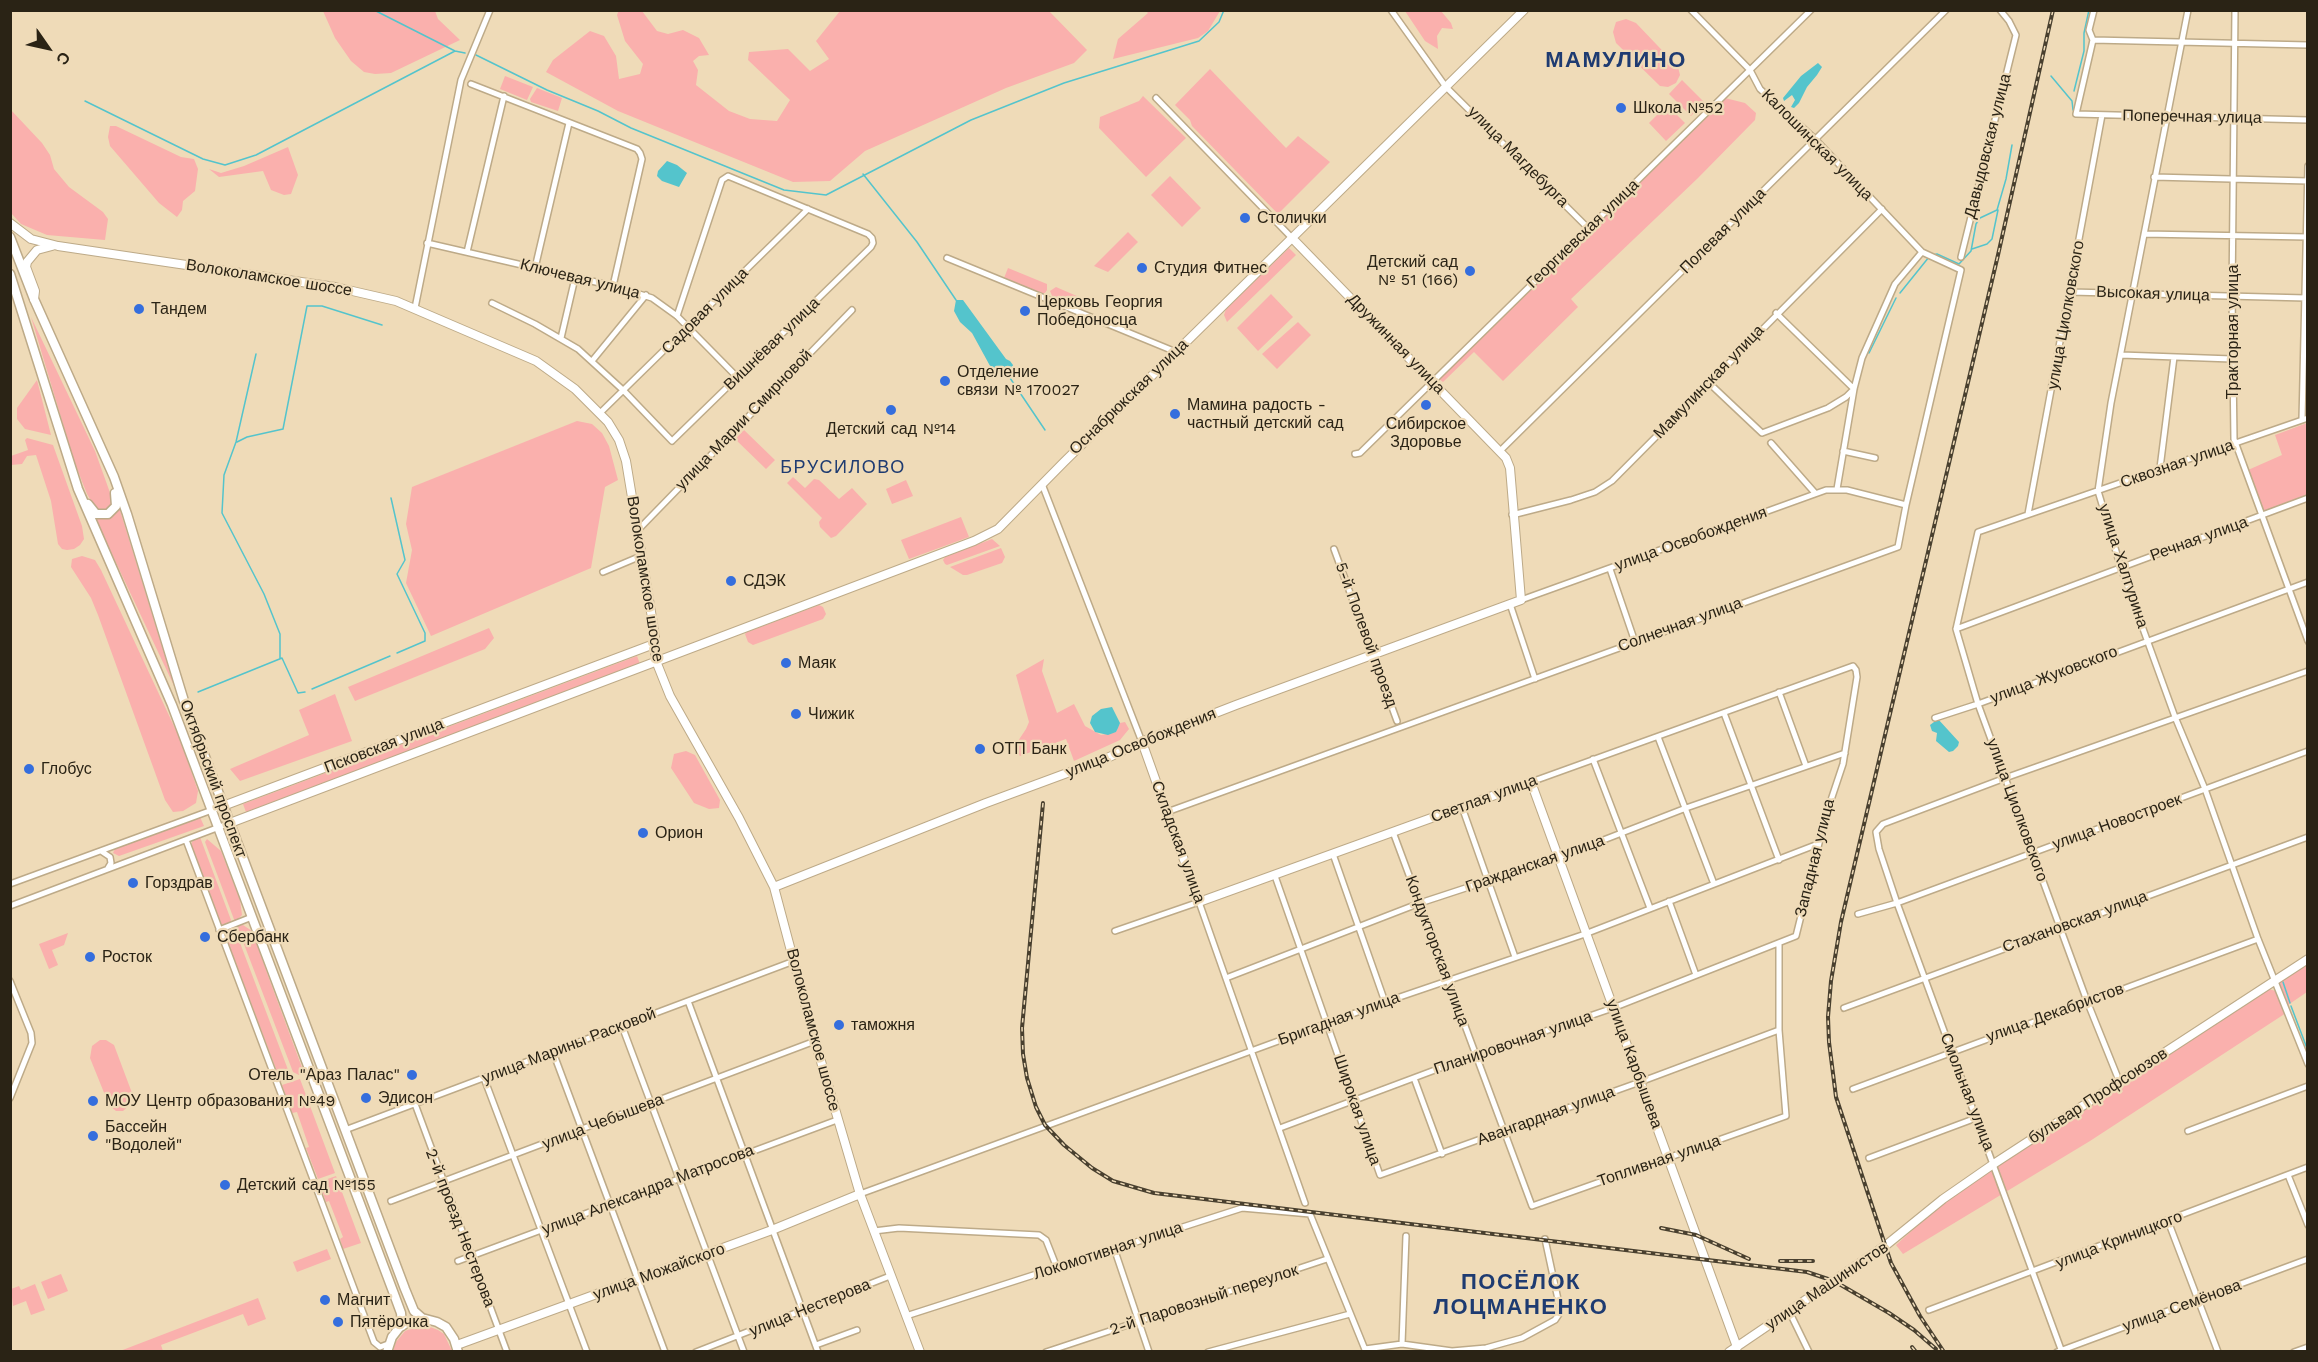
<!DOCTYPE html>
<html>
<head>
<meta charset="utf-8">
<style>
  body { margin:0 }
  #map { position:relative; width:2318px; height:1362px; overflow:hidden; background:#efdbb8; font-family:"Work Sans",sans-serif }
  canvas { display:block }
  .frame { position:absolute; inset:0; border:12px solid #2a2315; pointer-events:none }
  .north { position:absolute; left:18px; top:18px; width:60px; height:60px; -webkit-text-stroke:4px #efdbb8; paint-order:stroke; rotate:124deg; font-size:16px; font-weight:700; line-height:24px; text-align:center; color:#2a2315 }
  .north::after { content:''; display:block; margin:auto; width:21px; height:27px; background:#2a2315; clip-path:polygon(50% 0,100% 100%,50% 72%,0 100%) }
</style>
</head>
<body>
<div id="map">
<canvas width="2318" height="1362"></canvas>
<div class="frame"></div>
<div class="north">С</div>
</div>
<script>
const ctx = document.querySelector('canvas').getContext('2d');
ctx.lineJoin = 'round';
function fill(path, color) {
  ctx.fillStyle = color;
  ctx.fill(path, 'evenodd');
}
function poly(rows) {
  const path = new Path2D();
  for (const r of rows) {
    path.moveTo(r[0], r[1]);
    for (let i = 2; i < r.length; i += 2) path.lineTo(r[i], r[i + 1]);
  }
  return path;
}
function trace(path, color, width, dash) {
  ctx.strokeStyle = color;
  ctx.lineWidth = width;
  ctx.lineCap = dash ? 'butt' : 'round';
  ctx.setLineDash(dash || []);
  ctx.stroke(path);
}
function drawText(font, color, halo, rows, align = 'center') {
  ctx.font = font + ' "Work Sans",sans-serif';
  ctx.lineWidth = 4.5;
  ctx.setLineDash([]);
  ctx.textBaseline = 'middle';
  ctx.strokeStyle = halo;
  ctx.fillStyle = color;
  for (const [text, x, y, turn = 0] of rows) {
    ctx.save();
    ctx.translate(x, y);
    ctx.rotate((+turn || 0) * Math.PI / 180);
    ctx.textAlign = isNaN(turn) ? turn : align;
    if (halo) ctx.strokeText(text, 0, 0);
    ctx.fillText(text, 0, 0);
    ctx.restore();
  }
}
fill(poly([
  [362,10,435,11,438,19,460,40,391,73,375,74,364,72,351,61,335,38,323,11],
  [619,10,642,11,657,31,668,34,683,30,699,38,709,55,699,56,693,61,698,70,696,85,729,111,750,119,777,121,790,100,748,60,749,52,788,49,810,71,829,59,816,41,840,11,1049,11,1087,50,1074,63,1006,88,865,151,830,181,793,182,618,111,546,72,553,60,590,31,604,36,616,56,619,79,640,74,643,64,625,41,617,15],
  [1146,11,1220,11,1208,31,1198,38,1113,59,1118,39,1148,13],
  [1405,11,1441,11,1451,23,1453,29,1442,28,1437,36,1438,49,1425,41],
  [1626,19,1636,23,1678,67,1680,75,1676,83,1668,87,1660,86,1616,43,1613,32,1616,22],
  [1210,69,1286,148,1298,136,1330,162,1278,214,1192,126,1190,120,1175,105],
  [505,76,533,87,527,100,500,89],
  [1682,80,1704,102,1691,116,1669,94],
  [537,88,562,98,558,111,531,102,530,99],
  [1143,96,1186,138,1146,177,1099,128,1100,117,1139,101],
  [1725,98,1745,103,1756,113,1755,120,1698,178,1571,299,1578,307,1503,381,1474,352,1443,382,1439,379],
  [1667,105,1685,123,1666,141,1649,123],
  [10,109,42,143,50,155,54,169,69,187,103,212,108,219,105,240,47,235,21,224,11,213],
  [110,126,116,126,181,157,194,159,198,169,195,191,183,201,182,210,177,217,159,203,110,146,108,137],
  [288,147,298,175,291,194,284,195,271,190,263,171,219,177,209,169,221,173,244,166],
  [1170,176,1201,208,1182,227,1151,195],
  [1128,232,1138,242,1108,272,1094,266],
  [1289,248,1296,255,1227,322,1224,315,1226,309],
  [1008,268,1047,284,1047,290,1045,293,1041,293,1004,278],
  [1056,287,1086,300,1085,308,1081,309,1053,298,1050,291],
  [1271,294,1293,317,1258,351,1237,328],
  [31,317,95,451,113,501,108,510,97,511,87,494,74,461],
  [1298,322,1311,335,1277,369,1262,354],
  [37,380,51,435,25,429,17,419,17,408],
  [577,421,592,424,602,433,609,446,618,480,605,487,591,568,431,636,406,583,412,550,406,524,412,487],
  [2307,423,2307,497,2264,513,2248,470,2282,455,2275,435],
  [744,430,775,460,766,469,735,439],
  [27,438,53,445,82,526,84,539,80,545,74,549,67,550,62,549,58,544,51,501,36,455,27,456,22,464,11,465,11,456,28,450,25,440],
  [793,477,805,488,814,479,819,480,839,499,852,488,867,504,836,536,831,538,820,527,819,522,822,518,787,483],
  [906,480,913,496,892,504,886,489],
  [119,507,175,688,95,518,107,519,113,516],
  [961,517,969,537,909,559,901,540],
  [992,539,1000,546,947,565,945,564,943,560,945,557],
  [1001,548,1005,557,1002,563,967,575,963,575,950,567],
  [82,556,95,560,101,570,180,739,198,791,196,803,183,811,173,812,165,800,98,615,91,598,71,567,72,559],
  [819,605,823,607,826,614,823,619,753,645,748,642,745,634,747,632],
  [489,628,494,638,485,649,355,701,348,687],
  [637,656,640,664,246,812,243,804],
  [1044,659,1042,671,1057,713,1074,704,1085,726,1101,735,1116,732,1120,723,1125,722,1129,729,1120,740,1074,761,1066,739,1020,756,1014,747,1026,729,1029,722,1016,675],
  [335,694,352,741,240,781,230,769,309,735,299,710],
  [686,751,695,755,720,800,719,808,709,809,694,803,671,768,674,754],
  [200,817,204,826,119,856,113,853,115,849],
  [200,837,231,920,230,923,224,925,221,924,191,846,193,839],
  [207,839,221,851,240,900,242,915,235,922,205,842],
  [243,925,252,931,270,981,304,1073,299,1075,293,1072,237,926],
  [234,927,290,1075,287,1080,281,1082,227,940,229,931],
  [68,933,64,945,52,950,58,965,49,969,39,944],
  [2307,964,2307,992,2288,1005,2279,983],
  [2268,989,2276,991,2286,1013,2090,1141,1903,1254,1896,1245,1931,1213,1969,1184,2117,1090],
  [100,1040,106,1040,114,1045,132,1093,132,1103,123,1111,116,1111,109,1105,90,1058,92,1046],
  [300,1079,335,1173,318,1179,306,1148,309,1147,297,1112,292,1113,282,1085],
  [336,1176,361,1243,343,1249,340,1239,343,1237,329,1201,326,1202,319,1182],
  [327,1249,331,1259,297,1272,293,1262],
  [61,1274,68,1291,48,1299,41,1282],
  [35,1284,45,1310,31,1315,26,1301,13,1306,11,1289,19,1286,21,1290],
  [258,1298,266,1319,248,1326,243,1314,161,1345,163,1351,120,1351],
  [425,1325,438,1330,444,1334,452,1351,393,1351,396,1342,405,1331,418,1326]
]), '#fab0ad');
fill(poly([
  [1818,63,1822,67,1817,75,1807,87,1799,103,1794,108,1791,107,1795,100,1792,95,1784,101,1783,98,1801,76],
  [667,161,677,165,687,173,679,187,662,181,657,176,658,171],
  [956,300,963,300,1006,359,1010,361,1013,365,1010,377,1006,378,995,375,972,333,960,322,954,311],
  [1112,707,1120,723,1118,728,1116,732,1108,735,1095,732,1090,723,1092,716,1101,709],
  [1938,719,1959,742,1958,746,1953,751,1949,752,1936,741,1937,733,1932,731,1930,725]
]), '#54c4cc');
trace(poly([
  [374,10,455,51,465,53],
  [476,55,547,90,598,111,631,128,784,190,826,195,971,120,1064,83,1199,41,1219,22,1224,10],
  [2051,76,2072,101,2073,110],
  [2074,91,2084,51,2084,33,2089,10],
  [85,101,203,159,225,165,256,155,455,51],
  [863,174,917,242,956,300],
  [1972,249,1987,244,1992,239,1998,210],
  [1933,255,1937,254,1959,264,1971,251,1976,224,1980,218,1997,210,2006,179,2012,145],
  [1900,293,1929,257],
  [1869,353,1896,298],
  [256,354,236,442,224,475,222,513,264,594,280,634,280,658],
  [1010,378,1045,430],
  [237,442,247,437,283,429,307,306,322,306,382,325],
  [391,498,405,560,397,574,425,633,425,641,397,653],
  [312,689,390,656],
  [198,692,282,658,298,693,305,692],
  [2283,982,2290,1003],
  [2291,1006,2308,1051]
]), '#54c4cc', 1.5);
const street = poly([
  [1391,10,1446,87,1589,229],
  [2094,10,2089,30,2093,40,2076,114,2308,120],
  [2188,10,2111,403,2098,491,2121,568,2175,717,2205,789,2258,939,2308,1064],
  [2235,10,2232,296,2234,439,2308,641],
  [2093,40,2308,45],
  [471,84,637,149,640,153,642,159,613,286],
  [1156,98,1292,238],
  [2154,177,2308,181],
  [2144,234,2308,237],
  [427,243,613,286,652,298,677,316,738,378],
  [467,252,504,96],
  [1961,257,2016,35,2009,21,2000,10],
  [947,258,1176,352],
  [535,268,569,123],
  [2071,292,2306,298],
  [492,303,535,324,578,349,624,391,672,441,871,247,873,243,872,238,868,234,728,176,722,180,677,316],
  [415,308,461,80,490,10],
  [561,338,575,278],
  [2121,355,2232,359],
  [592,361,646,295],
  [1709,383,1762,433,1828,408,1846,397,1854,389,1776,313],
  [600,413,808,209],
  [2302,420,2308,166],
  [1771,443,1815,493],
  [1500,451,1946,10],
  [1843,451,1875,458],
  [1355,454,1360,453,1811,10],
  [2160,468,2174,357],
  [1042,484,1142,742],
  [1837,489,1854,389,1862,358,1895,284,1922,252],
  [2028,514,2102,115],
  [1512,515,1571,500,1595,492,1612,481,1882,209],
  [638,530,852,310],
  [1334,549,1397,721],
  [1610,569,1635,642],
  [603,572,641,556],
  [1521,600,1826,490,1847,490,1906,505],
  [1510,604,1535,679],
  [1956,629,2308,498],
  [1779,692,1806,766],
  [1724,713,1779,860],
  [1935,718,1978,704,2308,582],
  [1658,737,1714,884],
  [1593,759,1650,908],
  [1462,807,1515,957],
  [1167,812,1898,547,1906,505,1961,270,1922,252,1815,139,1760,89,1750,70,1691,10],
  [1393,832,1532,1206,1786,1116,1779,1030,1779,944],
  [186,840,374,1342,380,1347,388,1344],
  [101,851,110,857,111,863,108,868],
  [1333,854,1385,1002],
  [1275,876,1380,1175,1640,1082,1779,1030],
  [10,884,223,806],
  [1669,901,1696,975],
  [10,906,230,823],
  [1858,914,1897,903,2308,751],
  [219,930,252,917],
  [1115,931,1199,902,1305,1203],
  [1226,978,1420,903,1557,858,1686,808,1845,753],
  [10,981,31,1033,32,1043,10,1098],
  [688,1001,818,1352],
  [1844,1008,2308,837],
  [622,1026,744,1352],
  [553,1052,665,1352],
  [484,1078,587,1352],
  [1414,1078,1442,1154],
  [2120,1083,2087,1001,1978,704,1956,629,1978,532,2308,418],
  [1853,1089,2258,939],
  [415,1104,507,1352],
  [1280,1128,1475,1055,1613,1008,1796,936,1826,815,1843,764,1857,677,1856,670,1853,666,1531,782],
  [345,1130,794,961],
  [2188,1131,2308,1086],
  [1869,1158,1976,1118],
  [2288,1175,2308,1225],
  [860,1194,1385,1002,1585,934,1818,844],
  [391,1201,815,1041],
  [2168,1221,2218,1352],
  [874,1231,899,1228,1039,1235,1046,1240,1057,1268],
  [1114,1248,1149,1352],
  [458,1261,837,1120],
  [1929,1310,2308,1167],
  [1789,1311,1809,1352],
  [906,1316,1242,1208,1310,1214,1366,1352],
  [1402,1344,1406,1236],
  [816,1345,857,1330],
  [1365,1349,1402,1344,1452,1351,1486,1348,1522,1338,1555,1320,1559,1314,1559,1304,1545,1239],
  [696,1352,890,1276],
  [1046,1352,1327,1259],
  [1208,1352,1350,1314],
  [2057,1352,2308,1259],
  [2062,1352,1897,903,1879,849,1876,832,1883,824,2005,778,2308,671],
  [2294,1352,2308,1347]
]);
const secondary = poly([
  [10,223,31,239,58,246,335,287,396,301,536,361,575,389,608,422,619,440,626,461,655,636,654,644,656,661,670,696,739,818,774,887,815,1041,860,1194,920,1352],
  [34,299,35,291,26,267,27,262,37,250,52,246],
  [1142,742,1199,902,1531,782,1737,1347],
  [223,806,654,644],
  [230,823,974,541,998,529,1064,462,1524,10],
  [774,887,986,803,1105,759,1146,740,1236,705,1521,600,1510,468,1506,458,1292,238],
  [457,1345,772,1230,860,1194],
  [1729,1352,1885,1246,1943,1199,1992,1165,2308,959]
]);
const primary = poly([
  [10,237,34,299,114,477,127,514,184,701,405,1289,414,1311,422,1318],
  [10,274,78,489,172,705,394,1294,401,1313,402,1326],
  [88,504,96,514,108,514,116,506,115,493],
  [387,1352,392,1337,399,1328,408,1322,422,1318,437,1322,446,1327,454,1339,458,1352]
]);
trace(street, '#bdaa88', 8);
trace(secondary, '#bdaa88', 10);
trace(primary, '#bdaa88', 11);
trace(street, '#fff', 5);
trace(secondary, '#fff', 8);
trace(primary, '#fff', 8);
const rail = poly([
  [1043,803,1022,1028,1023,1054,1027,1078,1036,1107,1045,1125,1064,1145,1092,1168,1113,1181,1154,1193,1807,1272,1834,1281,1889,1313,1914,1330,1936,1349],
  [1661,1228,1696,1235,1749,1259],
  [1780,1261,1813,1261],
  [1912,1347,1916,1352],
  [1944,1352,1920,1316,1891,1263,1836,1097,1829,1042,1828,1017,1831,981,1841,922,1998,255,2053,10]
]);
trace(rail, '#49402f', 4);
trace(rail, '#efdbb8', 1.5, [4.5]);
for (const [x, y, r, color] of [
  [1621,108,6,"#356edd"],
  [1245,218,6,"#356edd"],
  [1142,268,6,"#356edd"],
  [1470,271,6,"#356edd"],
  [139,309,6,"#356edd"],
  [1025,311,6,"#356edd"],
  [945,381,6,"#356edd"],
  [1426,405,6,"#356edd"],
  [891,410,6,"#356edd"],
  [1175,414,6,"#356edd"],
  [731,581,6,"#356edd"],
  [786,663,6,"#356edd"],
  [796,714,6,"#356edd"],
  [980,749,6,"#356edd"],
  [29,769,6,"#356edd"],
  [643,833,6,"#356edd"],
  [133,883,6,"#356edd"],
  [205,937,6,"#356edd"],
  [90,957,6,"#356edd"],
  [839,1025,6,"#356edd"],
  [412,1075,6,"#356edd"],
  [366,1098,6,"#356edd"],
  [93,1101,6,"#356edd"],
  [93,1136,6,"#356edd"],
  [225,1185,6,"#356edd"],
  [325,1300,6,"#356edd"],
  [338,1322,6,"#356edd"]
]) {
  const dot = new Path2D();
  dot.arc(x, y, r, 0, 2 * Math.PI);
  ctx.fillStyle = color;
  ctx.fill(dot);
  trace(dot, '#efdbb8', 2);
}
drawText('16px', '#2a2315', '#efdbb8', [
  ["Школа №52",1633,108],
  ["Столички",1257,218],
  ["Детский сад",1458,262,"right"],
  ["№ 51 (166)",1458,280,"right"],
  ["Студия Фитнес",1154,268],
  ["Церковь Георгия",1037,302],
  ["Победоносца",1037,320],
  ["Тандем",151,309],
  ["Отделение",957,372],
  ["связи № 170027",957,390],
  ["Мамина радость -",1187,405],
  ["частный детский сад",1187,423],
  ["Сибирское",1426,424,"center"],
  ["Здоровье",1426,442,"center"],
  ["Детский сад №14",891,429,"center"],
  ["СДЭК",743,581],
  ["Маяк",798,663],
  ["Чижик",808,714],
  ["ОТП Банк",992,749],
  ["Глобус",41,769],
  ["Орион",655,833],
  ["Горздрав",145,883],
  ["Сбербанк",217,937],
  ["Росток",102,957],
  ["таможня",851,1025],
  ["Отель \"Араз Палас\"",400,1075,"right"],
  ["Эдисон",378,1098],
  ["МОУ Центр образования №49",105,1101],
  ["Бассейн",105,1127],
  ["\"Водолей\"",105,1145],
  ["Детский сад №155",237,1185],
  ["Магнит",337,1300],
  ["Пятёрочка",350,1322]
], 'left');
drawText('16px', '#2a2315', '#efdbb8', [
  ["Поперечная улица",2192,117,1],
  ["Калошинская улица",1817,145,45],
  ["Давыдовская улица",1988,146,-76],
  ["улица Магдебурга",1518,157,45],
  ["Полевая улица",1723,231,-45],
  ["Георгиевская улица",1583,234,-44],
  ["Волоколамское шоссе",269,278,9],
  ["Ключевая улица",580,279,14],
  ["Высокая улица",2153,294,2],
  ["Садовая улица",705,311,-45],
  ["улица Циолковского",2066,315,-80],
  ["Тракторная улица",2233,332,-90],
  ["Вишнёвая улица",772,344,-44],
  ["Дружинная улица",1396,344,46],
  ["Мамулинская улица",1709,382,-46],
  ["Оснабрюкская улица",1129,397,-44],
  ["улица Марии Смирновой",744,420,-46],
  ["Сквозная улица",2177,464,-19],
  ["улица Освобождения",1691,539,-20],
  ["Речная улица",2199,539,-20],
  ["улица Халтурина",2123,566,72],
  ["Волоколамское шоссе",645,579,81],
  ["Солнечная улица",1680,625,-20],
  ["5-й Полевой проезд",1366,635,70],
  ["улица Жуковского",2054,675,-21],
  ["улица Освобождения",1141,743,-22],
  ["Псковская улица",384,746,-21],
  ["Октябрьский проспект",213,779,70],
  ["Светлая улица",1484,799,-20],
  ["улица Циолковского",2017,810,70],
  ["улица Новостроек",2117,822,-20],
  ["Складская улица",1178,842,70],
  ["Западная улица",1815,858,-76],
  ["Гражданская улица",1535,864,-19],
  ["Стахановская улица",2075,922,-20],
  ["Кондукторская улица",1437,951,70],
  ["улица Декабристов",2055,1013,-20],
  ["Бригадная улица",1339,1019,-20],
  ["Волоколамское шоссе",813,1030,75],
  ["Планировочная улица",1513,1043,-19],
  ["улица Марины Расковой",569,1046,-21],
  ["улица Карбышева",1634,1064,70],
  ["Смольная улица",1967,1092,69],
  ["бульвар Профсоюзов",2098,1096,-33],
  ["Широкая улица",1357,1110,71],
  ["Авангардная улица",1546,1116,-20],
  ["улица Чебышева",603,1122,-21],
  ["Топливная улица",1659,1161,-19],
  ["улица Александра Матросова",648,1190,-21],
  ["2-й проезд Нестерова",460,1228,69],
  ["улица Криницкого",2119,1240,-21],
  ["Локомотивная улица",1108,1251,-18],
  ["улица Можайского",659,1272,-20],
  ["улица Машинистов",1827,1286,-34],
  ["2-й Паровозный переулок",1204,1300,-18],
  ["улица Семёнова",2182,1306,-20],
  ["улица Нестерова",810,1308,-22]
]);
ctx.letterSpacing = '1.5px';
drawText('18px', '#1e3b71', '#efdbb8', [
  ["БРУСИЛОВО",843,468]
]);
ctx.letterSpacing = '0px';
ctx.letterSpacing = '1.5px';
drawText('bold 22px', '#1e3b71', '#efdbb8', [
  ["МАМУЛИНО",1616,61],
  ["ПОСЁЛОК",1521,1283],
  ["ЛОЦМАНЕНКО",1521,1308]
]);
ctx.letterSpacing = '0px';
</script>
</body>
</html>
